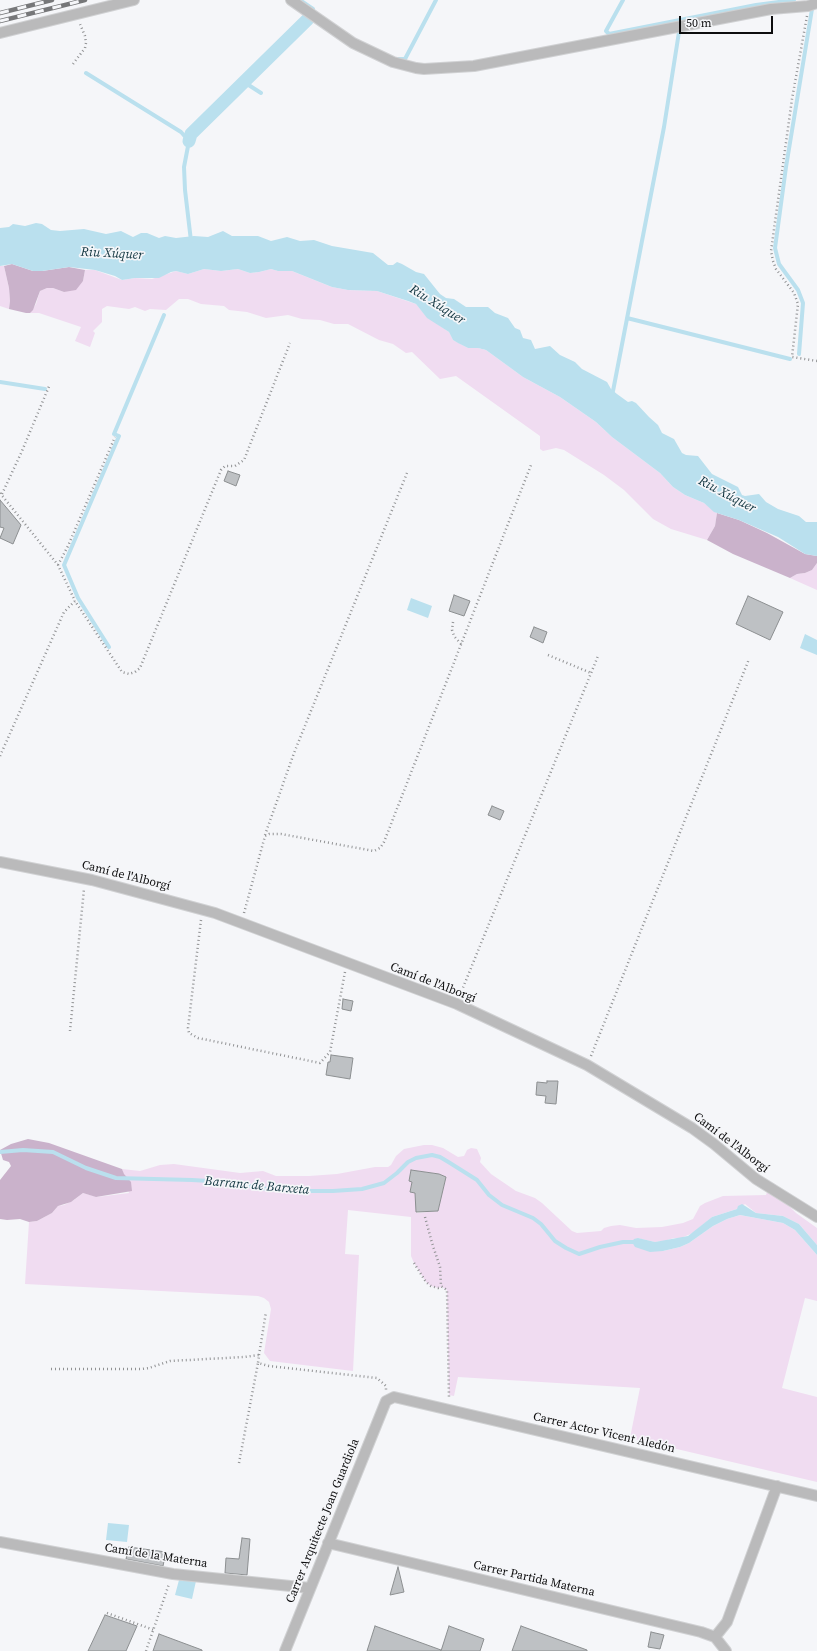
<!DOCTYPE html>
<html>
<head>
<meta charset="utf-8">
<style>
  body { margin:0 }
  #map { position:relative; width:817px; height:1651px; overflow:hidden; background:#f5f6f9; font-family:"Source Serif 4",serif }
  canvas { display:block }
  .scale { position:absolute; left:679px; top:16px; width:94px; height:18px; box-sizing:border-box; border:2px solid #0d0d0e; border-top:0; padding-left:5px; font-size:12px; line-height:14px; white-space:nowrap; color:#0d0d0e; -webkit-text-stroke:3px #f5f6f9; paint-order:stroke }
</style>
</head>
<body>
<div id="map">
<canvas width="817" height="1651"></canvas>
<div class="scale">50 m</div>
</div>
<script>
const ctx = document.querySelector('canvas').getContext('2d');
ctx.lineJoin = 'round';
function fill(path, color) {
  ctx.fillStyle = color;
  ctx.fill(path, 'evenodd');
}
function poly(rows) {
  const path = new Path2D();
  for (const r of rows) {
    path.moveTo(r[0], r[1]);
    for (let i = 2; i < r.length; i += 2) path.lineTo(r[i], r[i + 1]);
  }
  return path;
}
function trace(path, color, width, dash) {
  ctx.strokeStyle = color;
  ctx.lineWidth = width;
  ctx.lineCap = dash ? 'butt' : 'round';
  ctx.setLineDash(dash || []);
  ctx.stroke(path);
}
function drawText(font, color, halo, rows, align = 'center') {
  ctx.font = font + ' "Source Serif 4",serif';
  ctx.lineWidth = 3.5;
  ctx.setLineDash([]);
  ctx.textBaseline = 'middle';
  ctx.strokeStyle = halo;
  ctx.fillStyle = color;
  for (const [text, x, y, turn = 0] of rows) {
    ctx.save();
    ctx.translate(x, y);
    ctx.rotate((+turn || 0) * Math.PI / 180);
    ctx.textAlign = isNaN(turn) ? turn : align;
    if (halo) ctx.strokeText(text, 0, 0);
    ctx.fillText(text, 0, 0);
    ctx.restore();
  }
}
fill(poly([
  [0,266,4,266,9,288,10,301,9,309,0,306],
  [204,269,221,271,238,269,250,273,259,272,271,269,278,271,292,271,332,287,348,290,377,291,416,304,426,316,449,332,453,340,468,348,478,348,486,350,523,377,560,397,596,422,612,437,660,473,673,487,685,495,704,503,717,513,715,526,707,540,671,529,653,519,624,490,604,475,564,450,556,448,543,451,540,449,540,436,456,376,440,379,412,352,406,353,393,344,379,340,348,324,334,324,320,320,302,319,288,315,266,318,247,312,229,310,224,306,201,304,188,299,179,299,166,310,150,309,145,311,135,307,129,309,107,306,102,309,102,322,93,331,95,333,90,347,75,341,81,327,39,313,30,313,36,304,40,291,47,288,53,288,64,292,83,281,85,270,95,270,122,280,135,278,152,279,176,271,188,274],
  [817,563,817,590,790,578,797,574,805,573,812,570],
  [424,1145,432,1145,443,1148,458,1157,464,1156,467,1150,471,1148,477,1149,481,1158,480,1162,491,1174,516,1191,535,1198,542,1203,572,1231,577,1233,601,1231,604,1228,611,1226,620,1225,636,1228,662,1227,683,1223,693,1219,700,1206,705,1203,723,1196,766,1195,768,1189,788,1205,796,1213,817,1228,817,1245,799,1224,783,1216,756,1213,745,1204,737,1209,712,1217,693,1233,681,1238,674,1238,664,1241,655,1242,637,1238,663,1251,680,1247,689,1243,713,1226,727,1219,740,1215,783,1223,795,1230,817,1255,817,1301,805,1298,782,1388,817,1397,817,1482,630,1438,640,1388,458,1377,454,1396,449,1395,447,1290,442,1287,438,1288,431,1286,426,1282,414,1263,411,1256,411,1217,348,1210,345,1254,359,1255,353,1371,270,1361,264,1353,271,1309,269,1302,264,1298,258,1296,25,1284,29,1222,37,1221,52,1213,58,1206,64,1205,74,1200,83,1193,97,1197,129,1193,122,1169,140,1171,160,1165,174,1164,240,1173,263,1171,276,1176,309,1176,337,1174,375,1167,388,1167,391,1165,396,1156,404,1149],
  [411,1170,439,1174,446,1177,438,1211,417,1213,415,1193,410,1192,412,1182,409,1181]
]), '#f0dcf1');
fill(poly([
  [12,264,33,271,42,271,69,267,85,270,83,281,76,290,64,292,53,288,47,288,40,291,33,310,30,313,26,313,9,309,10,301,9,288,4,266],
  [717,513,739,520,767,533,805,554,817,556,817,563,812,570,805,573,797,574,790,578,733,554,707,540,715,526],
  [28,1139,49,1143,122,1169,124,1174,131,1182,132,1191,96,1197,83,1193,71,1202,58,1206,52,1213,37,1221,29,1222,20,1219,7,1220,0,1219,0,1180,11,1166,9,1162,3,1160,0,1150,11,1144]
]), '#cab2cb');
fill(poly([
  [36,223,42,224,51,230,60,231,84,229,106,234,121,231,133,237,141,233,147,233,159,238,165,236,176,238,194,236,208,237,223,231,232,236,258,236,271,241,287,237,300,241,314,240,332,246,373,253,388,265,393,265,397,262,402,264,416,272,424,274,440,294,446,298,454,299,466,307,488,307,495,313,508,318,515,328,520,330,523,338,531,340,535,349,550,346,560,355,575,362,582,369,607,382,611,389,617,394,628,402,632,401,636,403,649,417,658,425,662,433,674,439,682,453,686,455,698,456,712,474,738,487,742,495,745,496,759,494,766,502,778,509,799,516,806,522,817,522,817,556,805,554,778,537,739,520,714,512,704,503,685,495,673,487,660,473,612,437,596,422,560,397,523,377,486,350,478,348,468,348,458,343,453,340,449,332,427,318,416,304,408,301,377,291,348,290,332,287,292,271,278,271,271,269,259,272,250,273,238,269,221,271,204,269,188,274,176,271,171,272,159,278,135,278,122,280,115,276,95,270,69,267,42,271,33,271,12,264,0,266,0,228,9,227,13,224,25,226],
  [411,598,432,606,428,618,407,610],
  [805,634,817,640,817,655,800,648],
  [742,1204,756,1213,783,1216,799,1224,817,1245,817,1255,795,1230,783,1223,740,1215,727,1219,713,1226,689,1243,680,1247,663,1251,650,1252,635,1247,632,1242,634,1239,638,1238,655,1242,688,1236,712,1217,737,1209,738,1206],
  [108,1523,129,1525,127,1542,106,1540],
  [179,1580,196,1581,192,1599,175,1595]
]), '#bae0ee');
trace(poly([
  [300,0,313,9],
  [623,0,606,31,609,34,756,5,794,0],
  [397,59,405,59,436,0],
  [86,73,181,132,189,141,184,167,185,190,191,241],
  [261,93,247,84,311,21],
  [627,318,790,359],
  [799,354,803,303,798,290,779,264,775,248,786,167,812,9],
  [0,382,45,389],
  [613,391,664,127,679,32],
  [109,647,78,598,64,565,119,436,114,434,164,315],
  [0,1152,23,1150,53,1152,86,1168,116,1178,192,1180,226,1182,267,1189,301,1191,333,1191,362,1189,384,1183,397,1173,408,1162,416,1158,432,1155,440,1157,450,1163,477,1180,489,1195,502,1205,533,1218,541,1224,555,1241,566,1248,579,1254,600,1247,623,1242,636,1242]
]), '#bae0ee', 4);
trace(poly([
  [189,141,191,134,308,19]
]), '#bae0ee', 13);
const building = poly([
  [228,471,240,475,236,486,224,481,228,471],
  [0,500,21,525,13,544,0,538,4,528,0,527,0,500],
  [454,595,470,601,464,616,449,611,454,595],
  [748,596,783,612,770,640,736,624,748,596],
  [534,627,547,632,543,643,530,637,534,627],
  [492,806,504,811,500,820,488,815,492,806],
  [343,999,353,1001,351,1011,342,1009,343,999],
  [331,1055,353,1058,350,1079,326,1075,328,1062,330,1062,331,1055],
  [547,1081,558,1081,556,1104,545,1103,546,1096,536,1095,537,1082,547,1083,547,1081],
  [411,1170,439,1174,446,1177,438,1211,416,1212,415,1193,410,1192,412,1182,409,1181,411,1170],
  [242,1538,250,1539,247,1575,225,1573,226,1558,239,1559,242,1538],
  [129,1547,166,1552,163,1566,126,1559,129,1547],
  [398,1567,404,1592,390,1595,398,1567],
  [105,1615,137,1626,126,1651,88,1651,105,1615],
  [375,1626,441,1650,440,1651,367,1651,375,1626],
  [449,1626,484,1639,480,1651,441,1651,449,1626],
  [521,1626,587,1650,587,1651,512,1651,521,1626],
  [651,1632,664,1635,660,1649,648,1647,651,1632],
  [159,1634,202,1650,202,1651,153,1651,159,1634]
]);
fill(building, '#bec1c4');
trace(building, '#8c8f91', 1);
const minor = poly([
  [291,0,353,43,393,62,416,68,424,69,474,66,771,9,808,6,817,3],
  [0,33,134,0],
  [0,862,92,880,215,913,457,1004,587,1065,692,1128,714,1144,756,1179,817,1217],
  [0,1542,173,1574,310,1588],
  [328,1543,701,1632,715,1637,726,1651],
  [715,1637,727,1622,777,1486],
  [285,1651,386,1401,394,1397,817,1496]
]);
trace(minor, '#d0d1d3', 12);
trace(poly([
  [807,16,792,99,771,251,773,261,776,269,794,293,798,304,792,357,817,361],
  [73,64,85,48,86,43,85,36,80,24],
  [0,493,58,565,75,601],
  [2,494,22,451,50,384],
  [58,565,68,546,115,437],
  [453,622,452,630,454,636,461,644],
  [548,655,591,673],
  [0,756,64,612,75,601,122,672,129,674,135,672,140,668,221,470,225,466,235,466,244,460,290,343],
  [265,835,294,753,407,473],
  [244,913,265,836,269,834,281,834,374,851,380,848,384,842,531,465],
  [201,920,188,1028,189,1033,198,1038,320,1063,330,1052,345,972],
  [460,995,598,656],
  [70,1031,84,889],
  [591,1056,749,659],
  [425,1217,432,1243,440,1267,441,1286,447,1290,449,1399],
  [414,1263,426,1282,431,1286,438,1288,442,1287],
  [259,1355,266,1312],
  [51,1369,142,1369,149,1368,170,1361,244,1357,259,1355,258,1363,269,1366,377,1378,386,1386,386,1391],
  [239,1463,258,1363],
  [107,1613,154,1630],
  [146,1651,169,1584]
]), '#919294', 2.5, [1, 3]);
trace(minor, '#bababb', 10);
const rail = poly([
  [0,13,52,0],
  [0,21,85,0]
]);
trace(rail, '#767779', 4.5);
trace(rail, '#f5f6f9', 3, [9]);
drawText('12px', '#0d0d0e', '#f5f6f9', [
  ["Camí de l'Alborgí",126,876,14],
  ["Camí de l'Alborgí",433,983,21],
  ["Camí de l'Alborgí",731,1143,37],
  ["Carrer Actor Vicent Aledón",604,1433,13],
  ["Carrer Arquitecte Joan Guardiola",323,1521,-68],
  ["Camí de la Materna",156,1556,9],
  ["Carrer Partida Materna",534,1579,13]
]);
drawText('italic 13px', '#10343f', '#f5f6f9', [
  ["Riu Xúquer",112,254,3],
  ["Riu Xúquer",437,305,32],
  ["Riu Xúquer",727,495,28],
  ["Barranc de Barxeta",257,1186,5]
]);
</script>
</body>
</html>
